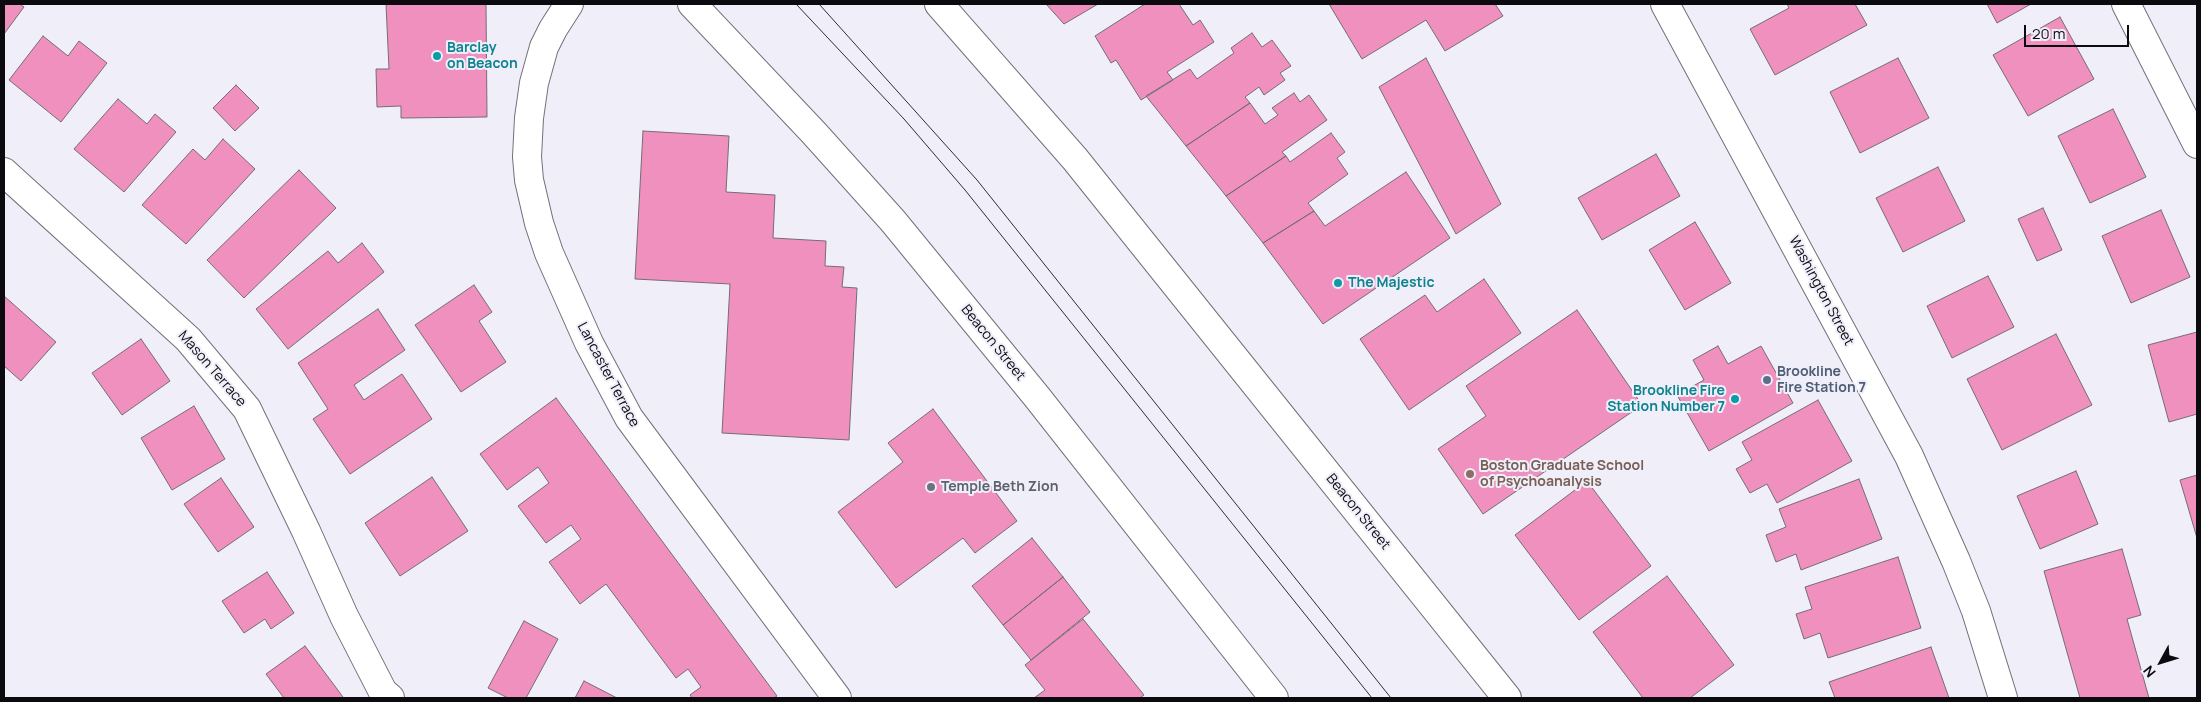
<!DOCTYPE html>
<html>
<head>
<meta charset="utf-8">
<style>
  body { margin:0 }
  #map { position:relative; width:2201px; height:702px; overflow:hidden; background:#efeef9; font-family:Manrope,sans-serif }
  canvas { display:block }
  .frame { position:absolute; inset:0; border:5px solid #0b0b0f; pointer-events:none }
  .north { position:absolute; left:2136px; top:637px; width:50px; height:50px; -webkit-text-stroke:4px #efeef9; paint-order:stroke; rotate:231deg; font-size:14px; font-weight:700; line-height:20px; text-align:center; color:#0b0b0f }
  .north::after { content:''; display:block; margin:auto; width:18px; height:22px; background:#0b0b0f; clip-path:polygon(50% 0,100% 100%,50% 72%,0 100%) }
  .scale { position:absolute; left:2024px; top:25px; width:105px; height:22px; box-sizing:border-box; border:2px solid #0b0b0f; border-top:0; padding-left:6px; font-size:15px; line-height:18px; white-space:nowrap; color:#0b0b0f; -webkit-text-stroke:4px #efeef9; paint-order:stroke }
</style>
</head>
<body>
<div id="map">
<canvas width="2201" height="702"></canvas>
<div class="frame"></div>
<div class="north">N</div>
<div class="scale">20 m</div>
</div>
<script>
const ctx = document.querySelector('canvas').getContext('2d');
ctx.lineJoin = 'round';
function fill(path, color) {
  ctx.fillStyle = color;
  ctx.fill(path, 'evenodd');
}
function poly(rows) {
  const path = new Path2D();
  for (const r of rows) {
    path.moveTo(r[0], r[1]);
    for (let i = 2; i < r.length; i += 2) path.lineTo(r[i], r[i + 1]);
  }
  return path;
}
function trace(path, color, width, dash) {
  ctx.strokeStyle = color;
  ctx.lineWidth = width;
  ctx.lineCap = dash ? 'butt' : 'round';
  ctx.setLineDash(dash || []);
  ctx.stroke(path);
}
function drawText(font, color, halo, rows, align = 'center') {
  ctx.font = font + ' Manrope,sans-serif';
  ctx.lineWidth = 4;
  ctx.setLineDash([]);
  ctx.textBaseline = 'middle';
  ctx.strokeStyle = halo;
  ctx.fillStyle = color;
  for (const [text, x, y, turn = 0] of rows) {
    ctx.save();
    ctx.translate(x, y);
    ctx.rotate((+turn || 0) * Math.PI / 180);
    ctx.textAlign = isNaN(turn) ? turn : align;
    if (halo) ctx.strokeText(text, 0, 0);
    ctx.fillText(text, 0, 0);
    ctx.restore();
  }
}
const building = poly([
  [4,4,20,4,24,7,4,34,4,4],
  [386,4,486,4,487,117,401,118,401,106,377,107,376,69,389,69,386,4],
  [1046,4,1098,4,1064,24,1046,4],
  [1145,4,1179,4,1193,25,1200,20,1214,42,1167,72,1173,80,1141,100,1116,60,1111,63,1095,36,1145,4],
  [1329,4,1495,4,1503,16,1445,51,1426,20,1362,59,1329,4],
  [1787,4,1855,4,1867,25,1775,75,1750,29,1789,8,1787,4],
  [1987,4,2031,4,1997,23,1987,4],
  [2060,17,2094,79,2028,116,1993,55,2060,17],
  [1252,33,1262,47,1272,40,1291,66,1280,73,1285,80,1264,95,1259,87,1245,97,1250,103,1186,146,1146,96,1190,69,1197,79,1234,53,1231,48,1252,33],
  [43,36,68,56,79,41,107,63,61,122,9,80,43,36],
  [1426,58,1501,204,1456,234,1379,87,1426,58],
  [1898,58,1929,118,1860,153,1830,92,1898,58],
  [236,85,259,108,235,131,213,108,236,85],
  [1294,93,1300,102,1309,95,1327,120,1282,152,1286,156,1226,196,1186,146,1250,103,1265,124,1278,115,1272,108,1294,93],
  [118,99,147,124,155,114,176,132,124,192,74,149,118,99],
  [2113,109,2146,177,2090,203,2058,136,2113,109],
  [643,131,729,136,726,192,775,195,773,238,826,241,825,266,844,267,842,287,857,288,849,440,722,433,730,284,635,279,643,131],
  [1331,133,1345,152,1337,158,1348,174,1308,203,1314,211,1263,243,1226,196,1286,156,1290,162,1331,133],
  [223,139,255,169,186,244,142,205,193,149,205,160,223,139],
  [1656,154,1680,196,1602,240,1578,198,1656,154],
  [1938,167,1965,221,1903,252,1876,198,1938,167],
  [299,170,336,208,244,298,207,260,299,170],
  [1406,172,1450,238,1323,324,1263,243,1314,211,1325,226,1406,172],
  [2043,208,2062,250,2037,261,2018,219,2043,208],
  [2161,210,2190,277,2131,303,2102,236,2161,210],
  [1695,222,1731,283,1685,310,1649,250,1695,222],
  [362,243,384,272,288,349,256,309,328,251,338,263,362,243],
  [1988,276,2014,327,1952,358,1927,306,1988,276],
  [1484,279,1521,333,1409,410,1360,339,1425,295,1437,312,1484,279],
  [474,285,492,312,479,321,506,362,461,392,415,325,474,285],
  [4,296,56,342,21,381,4,366,4,296],
  [378,309,405,350,354,385,364,400,402,374,432,419,350,474,313,419,328,409,298,363,378,309],
  [1577,310,1642,405,1483,514,1438,449,1486,416,1466,386,1577,310],
  [2197,332,2197,414,2169,422,2148,345,2197,332],
  [2056,334,2092,405,2002,450,1967,379,2056,334],
  [141,339,170,381,122,415,92,373,141,339],
  [1718,346,1728,364,1761,346,1793,403,1709,451,1677,395,1704,380,1693,360,1718,346],
  [556,398,777,696,774,698,692,698,690,695,701,687,688,669,676,678,606,584,580,604,549,562,581,539,571,525,546,543,518,506,549,483,538,467,507,490,480,454,556,398],
  [1818,400,1852,461,1777,503,1767,484,1750,493,1736,469,1752,460,1742,442,1818,400],
  [194,406,225,459,172,490,141,438,194,406],
  [933,409,1017,521,975,553,963,538,896,588,838,512,903,462,888,443,933,409],
  [2076,471,2098,524,2040,549,2017,496,2076,471],
  [2197,475,2197,538,2180,480,2197,475],
  [432,477,468,531,400,576,365,523,432,477],
  [221,478,254,527,218,552,184,504,221,478],
  [1859,479,1882,539,1801,570,1796,554,1776,562,1766,535,1786,527,1779,509,1859,479],
  [1587,481,1651,566,1579,620,1515,535,1587,481],
  [1032,538,1063,577,1003,625,972,586,1032,538],
  [2122,549,2141,615,2127,619,2149,698,2080,698,2044,571,2122,549],
  [1898,557,1921,628,1828,658,1820,633,1804,639,1796,614,1812,609,1805,587,1898,557],
  [267,572,294,613,271,629,265,619,244,633,222,601,267,572],
  [1667,576,1734,665,1690,698,1643,698,1593,632,1667,576],
  [1063,577,1090,612,1031,660,1003,625,1063,577],
  [1083,619,1144,695,1140,698,1034,698,1045,690,1025,665,1083,619],
  [524,621,558,639,526,698,508,698,488,688,524,621],
  [305,646,343,697,342,698,284,698,266,674,305,646],
  [1931,647,1949,698,1835,698,1829,682,1931,647],
  [584,681,617,698,575,698,584,681]
]);
fill(building, '#f090bf');
trace(building, '#766c70', 1);
const minor = poly([
  [569,4,553,29,544,47,534,83,529,118,527,157,529,180,539,223,549,253,589,343,629,418,837,698],
  [2126,4,2197,144],
  [4,172,188,339,247,409,306,531,344,616,383,692,390,698]
]);
const major = poly([
  [692,4,814,133,893,221,1037,397,1274,698],
  [939,4,1075,159,1507,698],
  [1665,4,1909,456,1956,561,1976,611,2003,698]
]);
trace(minor, '#71717a', 30);
trace(major, '#71717a', 30);
trace(minor, '#fff', 28);
trace(major, '#fff', 28);
trace(poly([
  [796,4,904,119,965,190,1372,698],
  [819,4,977,180,1391,698]
]), '#2e2e33', 1);
for (const [x, y, r, color] of [
  [437,56,5,"#0f9aa8"],
  [1338,283,5,"#0f9aa8"],
  [1767,380,5,"#5c6f8a"],
  [1735,399,5,"#0f9aa8"],
  [1470,474,5,"#8d6e63"],
  [931,487,5,"#6b7280"]
]) {
  const dot = new Path2D();
  dot.arc(x, y, r, 0, 2 * Math.PI);
  ctx.fillStyle = color;
  ctx.fill(dot);
  trace(dot, '#efeef9', 2);
}
drawText('bold 14px', '#0d838f', '#efeef9', [
  ["Barclay",447,48],
  ["on Beacon",447,64],
  ["The Majestic",1348,283],
  ["Brookline Fire",1725,391,"right"],
  ["Station Number 7",1725,407,"right"]
], 'left');
drawText('14px', '#0b0b0f', '#efeef9', [
  ["Washington Street",1821,291,62],
  ["Beacon Street",993,343,51],
  ["Mason Terrace",212,369,49],
  ["Lancaster Terrace",608,375,62],
  ["Beacon Street",1358,512,51]
]);
drawText('bold 14px', '#4e5e75', '#efeef9', [
  ["Brookline",1777,372],
  ["Fire Station 7",1777,388]
], 'left');
drawText('bold 14px', '#785e54', '#efeef9', [
  ["Boston Graduate School",1480,466],
  ["of Psychoanalysis",1480,482]
], 'left');
drawText('bold 14px', '#5b616d', '#efeef9', [
  ["Temple Beth Zion",941,487]
], 'left');
</script>
</body>
</html>
